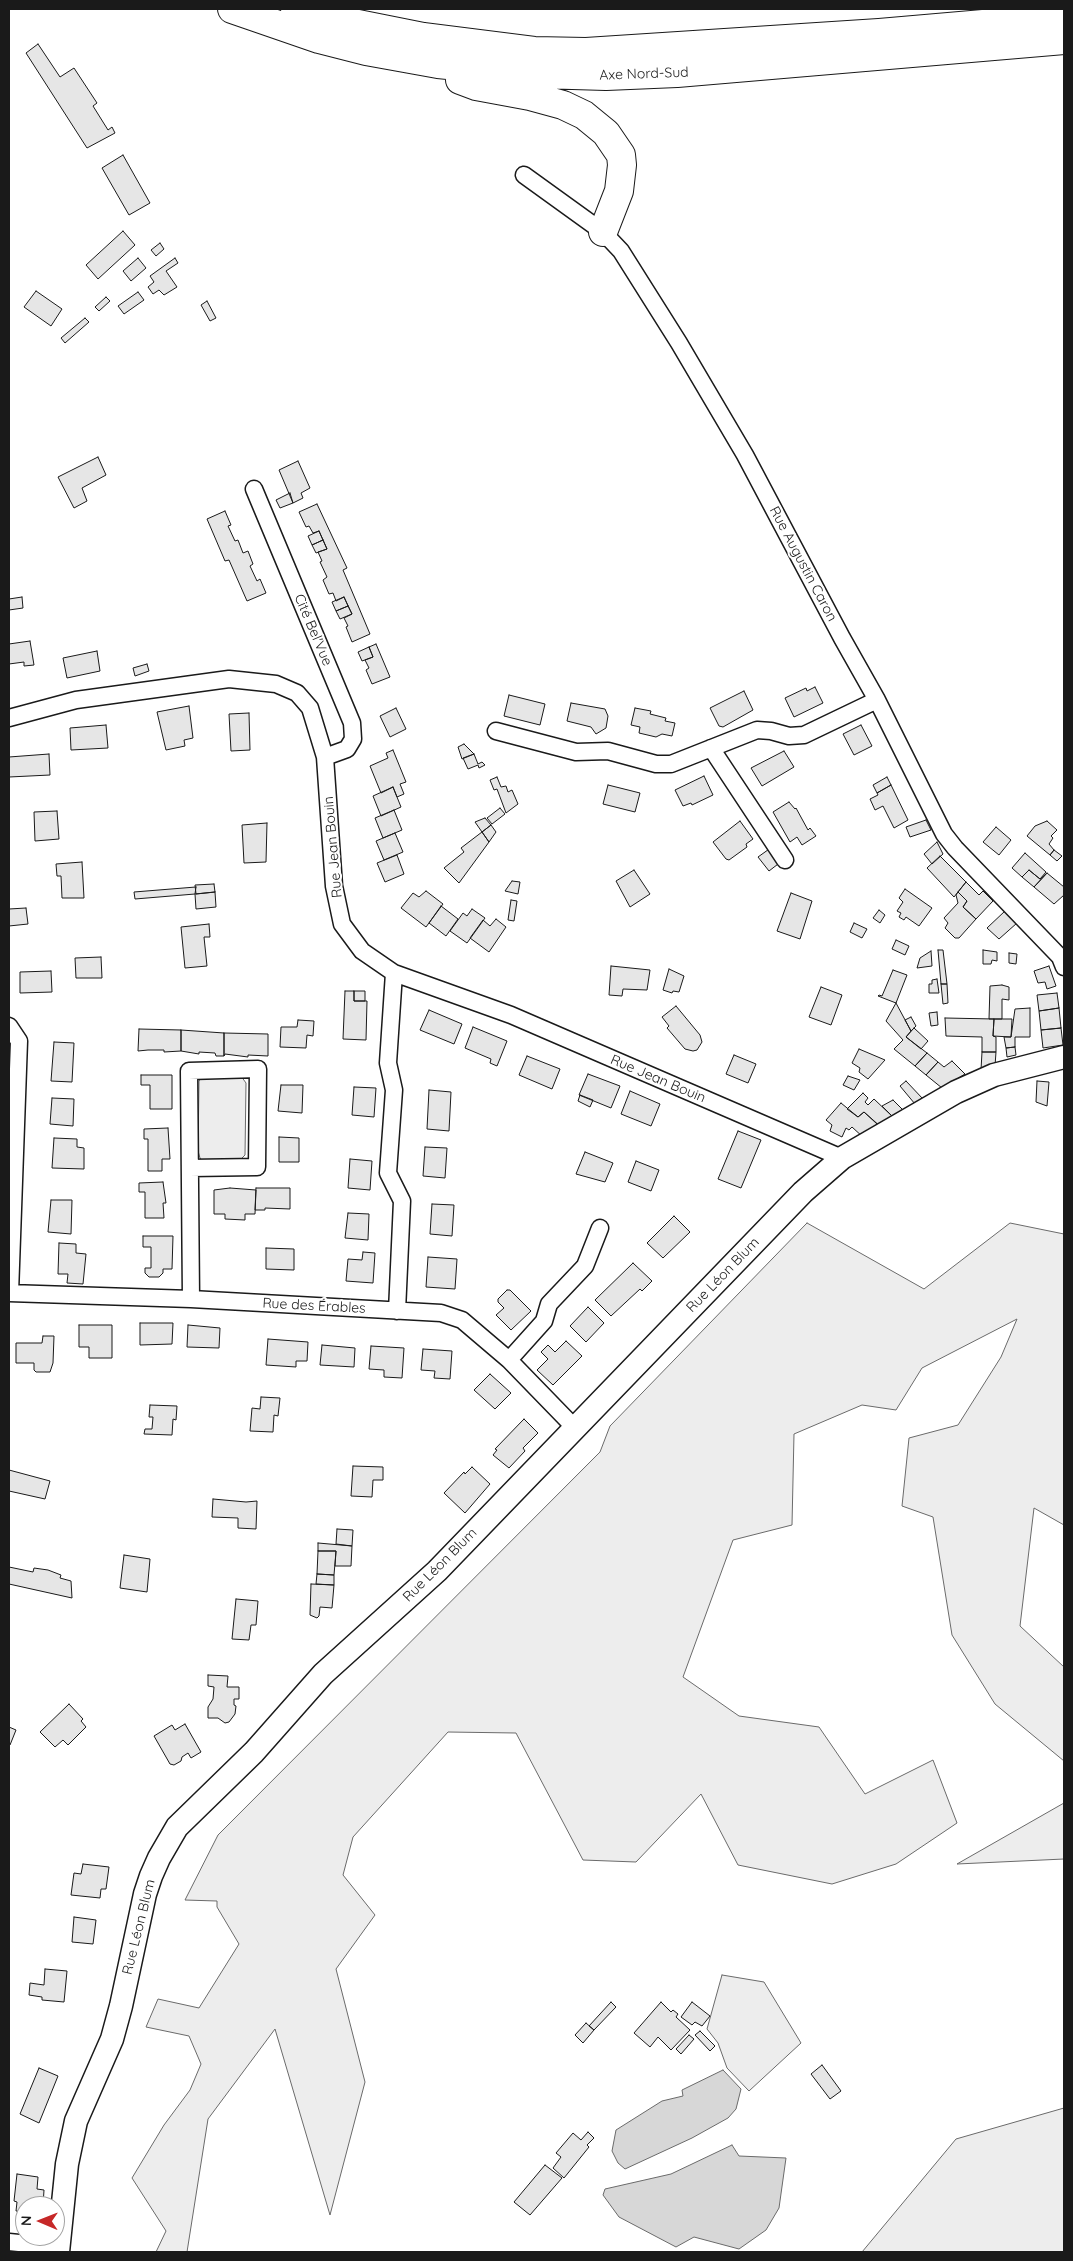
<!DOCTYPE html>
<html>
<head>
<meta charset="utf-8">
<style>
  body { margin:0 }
  #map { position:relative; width:1073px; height:2261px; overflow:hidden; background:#fff; font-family:Quicksand,sans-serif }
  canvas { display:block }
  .frame { position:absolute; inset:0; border:10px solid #1a1a1a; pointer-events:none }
  .north { position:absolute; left:15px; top:2196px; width:50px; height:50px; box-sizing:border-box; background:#fff; border:1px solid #a3a3a3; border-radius:50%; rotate:271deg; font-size:14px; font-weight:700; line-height:20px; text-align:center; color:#1a1a1a }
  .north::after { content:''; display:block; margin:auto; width:18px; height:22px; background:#c62828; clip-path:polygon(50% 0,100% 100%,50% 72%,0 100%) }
</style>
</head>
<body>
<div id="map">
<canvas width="1073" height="2261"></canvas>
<div class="frame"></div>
<div class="north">N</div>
</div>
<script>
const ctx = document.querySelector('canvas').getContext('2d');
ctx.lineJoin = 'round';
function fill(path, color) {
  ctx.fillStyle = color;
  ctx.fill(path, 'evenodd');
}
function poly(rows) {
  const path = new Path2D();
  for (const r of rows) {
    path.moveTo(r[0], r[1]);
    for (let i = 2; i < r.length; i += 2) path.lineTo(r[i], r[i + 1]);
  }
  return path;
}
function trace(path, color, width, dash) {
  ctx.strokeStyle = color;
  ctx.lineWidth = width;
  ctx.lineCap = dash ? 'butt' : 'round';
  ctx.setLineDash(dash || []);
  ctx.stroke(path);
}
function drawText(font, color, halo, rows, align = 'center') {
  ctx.font = font + ' Quicksand,sans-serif';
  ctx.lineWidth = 4;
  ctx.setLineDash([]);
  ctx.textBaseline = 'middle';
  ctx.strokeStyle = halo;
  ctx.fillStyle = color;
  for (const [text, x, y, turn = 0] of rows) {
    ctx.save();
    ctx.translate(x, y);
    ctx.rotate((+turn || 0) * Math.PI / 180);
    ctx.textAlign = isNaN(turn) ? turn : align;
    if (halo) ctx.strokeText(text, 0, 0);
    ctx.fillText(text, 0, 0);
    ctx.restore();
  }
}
const built = poly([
  [241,1076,246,1083,245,1155,240,1160,203,1161,200,1158,198,1151,199,1081,202,1077,241,1076],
  [807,1223,924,1289,1010,1223,1064,1234,1064,1525,1034,1508,1020,1626,1064,1667,1064,1761,995,1704,952,1635,933,1517,902,1506,909,1438,958,1425,1001,1357,1017,1319,922,1368,896,1410,862,1405,794,1434,792,1525,733,1540,683,1677,739,1716,819,1727,865,1794,933,1760,957,1823,896,1864,832,1884,738,1865,701,1794,636,1862,583,1860,516,1733,448,1732,353,1837,343,1875,375,1915,336,1969,365,2082,330,2215,275,2029,208,2119,187,2252,156,2252,166,2231,132,2178,164,2125,190,2090,201,2064,189,2036,146,2027,158,1999,199,2008,239,1944,217,1907,217,1901,185,1900,218,1835,600,1452,610,1426,807,1223],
  [1064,1803,1064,1859,957,1864,1064,1803],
  [722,1975,764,1982,801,2043,749,2091,727,2068,718,2043,707,2029,722,1975],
  [1064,2108,1064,2252,862,2252,956,2139,1064,2108]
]);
fill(built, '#ededed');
trace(built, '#6a6a6a', 1);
const water = poly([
  [723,2070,741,2089,736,2109,728,2118,692,2138,625,2169,618,2163,612,2151,616,2130,662,2101,683,2096,682,2090,723,2070],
  [732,2145,739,2156,786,2158,779,2208,766,2230,739,2249,694,2237,676,2247,619,2217,603,2195,605,2189,671,2174,732,2145]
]);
fill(water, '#d7d7d7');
trace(water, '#6a6a6a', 1);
const building = poly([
  [38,44,60,77,74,68,97,103,93,106,108,130,112,127,115,133,87,148,26,53,38,44],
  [123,155,150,203,129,215,102,168,123,155],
  [123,231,135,245,98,279,86,265,123,231],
  [160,243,164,249,156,256,151,250,160,243],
  [138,258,146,268,131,281,123,271,138,258],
  [175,258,178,263,166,271,177,287,164,295,159,290,153,294,148,287,154,282,150,276,175,258],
  [36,291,62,309,51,326,24,307,36,291],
  [138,292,144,300,124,314,118,306,138,292],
  [106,297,110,301,99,311,95,307,106,297],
  [207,301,216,318,210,321,201,305,207,301],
  [85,318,89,322,65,343,61,338,85,318],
  [98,457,106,475,82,488,87,501,74,508,58,477,98,457],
  [298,461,310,488,301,493,303,498,293,503,279,470,298,461],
  [290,493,293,503,280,508,276,500,290,493],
  [317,504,347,568,343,570,370,634,352,642,346,627,348,626,344,618,352,614,344,597,336,601,333,593,329,594,323,580,327,577,320,562,322,561,318,552,327,549,319,531,313,533,309,526,306,527,299,512,317,504],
  [225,511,231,525,228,526,235,541,238,540,243,553,248,551,253,564,250,566,257,581,260,579,266,593,247,601,229,560,225,561,207,519,225,511],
  [319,531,323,540,312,545,308,536,319,531],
  [323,540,327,549,316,553,312,545,323,540],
  [22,597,23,608,9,610,9,599,22,597],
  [344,597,348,606,336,611,332,602,344,597],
  [348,606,352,614,340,619,336,611,348,606],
  [30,641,34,665,24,666,24,662,9,664,9,644,30,641],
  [376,644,390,677,372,684,366,670,369,668,365,660,373,657,369,647,376,644],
  [369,647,373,657,362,661,358,652,369,647],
  [97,651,100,671,67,678,63,658,97,651],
  [147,664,149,671,135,676,133,668,147,664],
  [815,687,823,703,794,717,785,698,806,688,807,691,815,687],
  [744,691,753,710,723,727,719,726,710,708,744,691],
  [509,695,545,704,540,725,504,716,509,695],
  [571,703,605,709,608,716,606,728,596,734,591,727,567,721,571,703],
  [189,706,193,738,184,740,185,746,166,750,157,712,189,706],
  [396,708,406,729,390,737,380,716,396,708],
  [635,708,651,711,650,714,666,718,665,721,675,723,672,736,662,734,656,737,639,733,640,727,631,725,635,708],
  [249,713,250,750,231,751,229,714,249,713],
  [106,725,108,748,71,750,70,728,106,725],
  [861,725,872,746,854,755,843,734,861,725],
  [464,744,474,754,462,759,458,747,464,744],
  [393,750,406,782,400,784,404,794,397,797,393,787,381,793,370,766,388,758,386,753,393,750],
  [784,751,794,767,762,786,751,768,784,751],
  [49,754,50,775,9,777,9,757,49,754],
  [474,754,478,764,482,762,485,765,479,768,478,765,468,769,463,758,474,754],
  [704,776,713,795,692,805,691,803,683,806,675,790,704,776],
  [497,777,501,787,506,786,508,792,512,790,518,804,506,813,497,789,494,790,490,780,497,777],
  [887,777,891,785,877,793,873,785,887,777],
  [608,785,640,793,635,812,603,804,608,785],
  [891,785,908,820,894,828,883,806,875,810,870,799,878,795,877,793,891,785],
  [393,787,401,807,381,816,373,796,393,787],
  [789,802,795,809,796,808,808,830,810,828,816,836,802,845,797,837,790,842,773,812,789,802],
  [500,808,505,814,492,824,487,818,500,808],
  [394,810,402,830,383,838,375,818,394,810],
  [57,811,59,839,35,841,34,812,57,811],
  [485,818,491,825,482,832,475,822,485,818],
  [926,820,931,830,910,837,906,827,926,820],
  [740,821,753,839,746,844,747,847,729,860,726,859,713,842,740,821],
  [1047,821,1057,830,1051,836,1053,838,1049,844,1054,850,1050,855,1027,836,1035,826,1047,821],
  [267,823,266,862,244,863,242,825,267,823],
  [491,825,496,832,489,842,482,832,491,825],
  [996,827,1011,840,999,855,983,842,996,827],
  [482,832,489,842,459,883,444,868,464,852,461,848,482,832],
  [395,833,403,852,384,860,376,841,395,833],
  [937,842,943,854,932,864,924,854,937,842],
  [772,847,782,861,769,871,758,857,772,847],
  [1054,850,1062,856,1057,861,1050,855,1054,850],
  [1025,853,1046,872,1040,879,1029,870,1022,877,1012,868,1025,853],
  [397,855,404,874,385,882,377,863,397,855],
  [940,856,966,882,954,897,927,868,940,856],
  [82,862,84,898,62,898,61,876,57,876,56,864,82,862],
  [634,870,650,894,630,907,616,881,634,870],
  [1029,870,1040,879,1047,873,1034,887,1022,877,1029,870],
  [1047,873,1064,887,1064,895,1054,904,1034,887,1047,873],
  [512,881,520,882,518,894,505,891,512,881],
  [966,882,979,895,983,891,993,901,976,919,963,907,967,901,958,892,966,882],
  [214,884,215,892,196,894,195,885,214,884],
  [196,887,195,894,135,899,134,892,196,887],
  [905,889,932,908,919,926,906,917,904,920,899,917,901,913,897,911,903,902,899,898,905,889],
  [426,891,443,904,426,927,401,908,413,893,419,897,426,891],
  [215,892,216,907,196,909,195,894,215,892],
  [958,892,967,901,963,907,976,919,959,938,955,938,945,928,948,923,944,918,958,903,956,895,958,892],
  [791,893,812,901,800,939,777,931,791,893],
  [511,900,517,901,514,921,508,920,511,900],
  [441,906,458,919,446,936,429,923,441,906],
  [26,908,28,924,9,926,9,909,26,908],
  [472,909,485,918,467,943,450,931,463,913,467,916,472,909],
  [879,910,885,915,880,923,873,918,879,910],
  [1005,911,1017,923,999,939,987,928,1005,911],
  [496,919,506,927,489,952,470,938,483,920,490,926,496,919],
  [854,923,867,929,862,938,850,932,854,923],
  [209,924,210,937,204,937,207,966,185,968,181,927,209,924],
  [896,940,909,946,905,955,892,949,896,940],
  [938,950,943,950,947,984,941,984,938,950],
  [983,950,997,952,997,961,992,960,991,964,983,964,983,950],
  [931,951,932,966,917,968,920,958,931,951],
  [1009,953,1017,954,1016,964,1009,963,1009,953],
  [101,957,102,978,76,978,75,958,101,957],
  [611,966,650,970,647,990,623,989,622,996,609,995,611,966],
  [1049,966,1056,986,1047,989,1045,982,1038,983,1034,971,1049,966],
  [669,969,684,976,679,992,673,991,672,993,663,990,669,969],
  [893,970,907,975,896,1003,878,996,879,995,882,996,893,970],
  [51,971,52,992,20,993,20,972,51,971],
  [937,979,939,993,929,993,929,984,932,984,932,980,937,979],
  [941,984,947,984,948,1003,943,1004,941,984],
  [1002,985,1009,987,1009,1000,1002,999,1002,1019,989,1019,990,986,1002,985],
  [821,987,842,995,831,1025,809,1017,821,987],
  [345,991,354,991,354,1001,367,1001,366,1040,343,1039,345,991],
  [354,991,365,991,365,1001,354,1001,354,991],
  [1057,993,1059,1008,1039,1011,1037,995,1057,993],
  [896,1003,911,1031,906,1037,927,1053,915,1066,894,1049,903,1040,886,1021,896,1003],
  [676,1006,700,1035,702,1042,697,1050,693,1051,685,1049,667,1028,669,1026,662,1017,676,1006],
  [1030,1008,1030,1037,1015,1037,1015,1047,1006,1048,1004,1037,1011,1037,1015,1009,1030,1008],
  [1059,1008,1061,1028,1041,1030,1039,1011,1059,1008],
  [429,1010,462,1024,454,1044,420,1030,429,1010],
  [937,1012,938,1025,931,1026,929,1013,937,1012],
  [911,1017,916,1026,911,1031,905,1020,911,1017],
  [945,1018,994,1019,993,1036,996,1037,996,1052,982,1052,982,1037,946,1036,945,1018],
  [994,1019,1012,1019,1011,1037,993,1036,994,1019],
  [298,1020,314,1021,313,1036,307,1035,306,1048,280,1047,281,1027,297,1027,298,1020],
  [473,1027,507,1041,497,1066,490,1063,491,1059,465,1048,473,1027],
  [914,1028,928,1041,921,1049,906,1037,914,1028],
  [1061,1028,1063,1045,1043,1048,1041,1030,1061,1028],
  [139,1029,181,1030,181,1051,164,1052,164,1050,148,1050,138,1051,139,1029],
  [181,1030,224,1033,224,1056,216,1056,215,1053,199,1052,199,1054,181,1051,181,1030],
  [224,1033,268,1034,268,1056,248,1055,248,1057,225,1054,224,1056,224,1033],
  [54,1042,74,1043,72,1082,51,1081,54,1042],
  [1015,1047,1016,1055,1007,1057,1006,1048,1015,1047],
  [859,1049,885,1060,868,1079,859,1072,860,1068,852,1063,859,1049],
  [982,1052,996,1052,995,1066,981,1070,982,1052],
  [927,1053,938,1062,926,1075,915,1066,927,1053],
  [734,1055,756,1064,748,1083,726,1074,734,1055],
  [527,1056,560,1069,552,1089,519,1075,527,1056],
  [952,1061,965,1074,942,1088,926,1075,938,1062,944,1067,952,1061],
  [588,1074,620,1086,611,1108,579,1095,588,1074],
  [141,1075,172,1075,172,1109,150,1109,150,1085,141,1085,141,1075],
  [848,1076,860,1080,854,1090,843,1085,848,1076],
  [906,1081,923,1099,915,1104,900,1086,906,1081],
  [1037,1081,1049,1082,1047,1106,1036,1102,1037,1081],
  [281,1085,303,1085,302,1113,278,1111,281,1085],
  [354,1087,376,1088,374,1117,352,1115,354,1087],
  [429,1090,451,1092,449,1131,427,1129,429,1090],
  [630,1091,660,1104,651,1126,621,1114,630,1091],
  [863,1093,868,1098,865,1102,868,1105,874,1099,894,1118,881,1127,864,1112,858,1117,847,1109,863,1093],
  [580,1095,593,1100,590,1107,578,1101,580,1095],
  [52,1098,74,1099,73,1126,50,1124,52,1098],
  [893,1100,904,1111,894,1118,882,1106,893,1100],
  [841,1103,858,1117,864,1112,877,1124,864,1138,852,1127,849,1130,846,1128,842,1137,830,1131,832,1125,826,1120,841,1103],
  [168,1128,170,1159,162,1159,162,1171,148,1171,148,1139,144,1139,144,1129,168,1128],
  [738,1131,761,1140,741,1188,718,1179,738,1131],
  [279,1137,299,1138,299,1162,279,1162,279,1137],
  [54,1138,77,1139,77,1147,84,1148,84,1169,52,1168,54,1138],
  [425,1147,447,1148,445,1178,423,1176,425,1147],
  [585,1152,613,1163,605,1182,576,1174,585,1152],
  [350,1159,372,1161,370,1190,348,1188,350,1159],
  [636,1161,659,1170,651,1191,628,1182,636,1161],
  [163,1182,166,1203,163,1203,164,1218,145,1218,145,1192,139,1192,139,1183,163,1182],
  [230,1188,256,1190,255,1214,245,1214,245,1220,225,1219,225,1214,214,1214,214,1190,230,1188],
  [256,1188,290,1188,290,1209,265,1208,265,1210,255,1210,256,1188],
  [51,1200,72,1200,71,1234,48,1232,51,1200],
  [432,1204,454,1205,452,1236,430,1234,432,1204],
  [348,1213,369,1214,368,1240,345,1238,348,1213],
  [674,1216,690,1232,663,1258,647,1243,674,1216],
  [143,1236,173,1236,172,1269,163,1269,163,1273,159,1277,149,1277,145,1273,145,1268,151,1268,151,1247,143,1247,143,1236],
  [59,1243,76,1244,76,1253,86,1254,83,1284,67,1283,68,1274,58,1274,59,1243],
  [266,1248,294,1249,294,1270,266,1269,266,1248],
  [363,1252,375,1253,373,1283,346,1281,348,1259,362,1260,363,1252],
  [428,1257,457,1259,455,1289,426,1287,428,1257],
  [633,1263,652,1281,642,1291,640,1289,611,1316,595,1300,633,1263],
  [507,1290,510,1290,531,1311,511,1330,496,1315,504,1308,498,1302,498,1299,507,1290],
  [588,1307,604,1323,586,1342,570,1326,588,1307],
  [140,1323,173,1323,172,1344,140,1345,140,1323],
  [79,1325,112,1325,112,1358,89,1358,89,1347,79,1347,79,1325],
  [188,1325,220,1328,219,1348,187,1347,188,1325],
  [43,1336,54,1336,53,1363,50,1372,36,1372,34,1370,34,1363,16,1363,16,1343,42,1343,43,1336],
  [268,1339,308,1342,307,1361,296,1361,296,1367,266,1365,268,1339],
  [566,1341,582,1356,553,1385,537,1370,548,1359,541,1352,548,1345,555,1352,566,1341],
  [322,1345,355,1348,354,1367,320,1365,322,1345],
  [371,1346,404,1348,402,1378,384,1377,384,1370,369,1369,371,1346],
  [423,1349,452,1351,450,1379,434,1378,435,1371,421,1370,423,1349],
  [490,1374,511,1393,495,1409,474,1390,490,1374],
  [261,1397,280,1398,278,1416,274,1415,273,1432,250,1431,252,1408,260,1409,261,1397],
  [150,1405,177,1406,176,1420,173,1419,172,1435,144,1434,145,1429,152,1429,153,1417,149,1417,150,1405],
  [524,1419,538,1433,523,1448,525,1451,509,1468,493,1455,497,1450,495,1449,524,1419],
  [353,1466,383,1467,383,1480,373,1480,372,1497,351,1496,353,1466],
  [472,1467,490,1484,465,1513,444,1493,464,1472,465,1474,472,1467],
  [9,1470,50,1481,45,1499,9,1491,9,1470],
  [213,1499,246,1502,257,1501,256,1529,238,1528,238,1518,212,1517,213,1499],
  [337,1529,353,1530,352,1546,336,1544,337,1529],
  [318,1543,352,1546,351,1566,335,1566,336,1551,318,1551,318,1543],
  [318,1551,336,1551,334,1575,317,1574,318,1551],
  [124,1555,150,1559,147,1592,120,1588,124,1555],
  [9,1567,33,1572,34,1568,48,1570,61,1575,60,1578,71,1581,72,1598,9,1584,9,1567],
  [317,1574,334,1575,334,1585,316,1584,317,1574],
  [311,1584,334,1585,332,1608,320,1607,319,1616,317,1618,310,1615,311,1584],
  [236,1599,258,1601,256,1625,251,1625,249,1640,232,1639,236,1599],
  [208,1675,228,1676,227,1687,239,1687,239,1699,234,1699,234,1705,236,1706,235,1714,229,1722,225,1723,218,1718,208,1718,208,1707,213,1699,214,1687,208,1686,208,1675],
  [69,1704,83,1719,81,1721,86,1727,68,1745,63,1740,55,1747,40,1732,69,1704],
  [185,1724,201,1752,191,1758,188,1753,182,1757,181,1761,174,1765,170,1764,154,1736,172,1725,175,1730,185,1724],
  [9,1727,16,1730,10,1745,9,1745,9,1727],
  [83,1864,109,1867,106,1889,101,1889,100,1898,71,1895,74,1873,81,1874,83,1864],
  [74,1917,96,1920,93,1944,72,1942,74,1917],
  [45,1969,67,1971,64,2002,42,2000,42,1997,29,1995,30,1983,44,1985,45,1969],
  [611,2002,616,2007,594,2030,589,2026,611,2002],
  [661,2002,671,2012,673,2010,678,2014,676,2017,690,2030,671,2050,658,2037,650,2047,634,2033,661,2002],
  [692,2002,710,2016,702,2026,695,2022,692,2025,681,2017,692,2002],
  [586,2023,594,2030,583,2043,575,2035,586,2023],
  [700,2031,715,2046,710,2051,695,2035,700,2031],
  [689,2035,694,2039,681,2054,676,2049,689,2035],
  [822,2065,841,2091,830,2099,811,2074,822,2065],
  [39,2068,58,2076,39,2123,20,2114,39,2068],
  [588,2132,594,2138,587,2145,589,2147,564,2178,553,2168,561,2157,556,2153,573,2133,581,2140,588,2132],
  [545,2165,562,2178,530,2215,514,2202,545,2165],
  [17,2174,38,2177,37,2189,44,2190,43,2206,25,2206,25,2212,16,2211,17,2202,14,2201,17,2174]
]);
fill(building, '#e6e6e6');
trace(building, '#1a1a1a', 1);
const street = poly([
  [524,175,603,232,621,251,679,343,745,455,842,638,877,700,944,834,955,848,1060,957,1064,967],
  [254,489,352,723,353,739,347,749,325,757],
  [9,718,76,700,229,679,276,684,297,693,310,708,325,757,334,886,342,924,362,951,394,973,511,1015,842,1158],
  [496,731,576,752,608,751,656,764,671,764,757,730,771,731,789,736,804,735,877,700],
  [711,748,785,860],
  [394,973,388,1063,394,1090,388,1173,402,1201,397,1311],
  [9,1026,19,1041,10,1293],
  [190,1168,257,1167,258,1069,189,1071,191,1299],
  [9,1293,191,1299,441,1313,462,1320,509,1360,575,1428],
  [509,1360,544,1321,549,1304,585,1266,600,1228],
  [9,2242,59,2247]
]);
const secondary = poly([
  [58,2252,67,2164,76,2121,112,2039,121,2006,145,1894,151,1876,159,1858,177,1827,254,1752,323,1674,437,1571,803,1192,842,1158,956,1092,994,1075,1064,1057]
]);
const highway = poly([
  [232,9,319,39,366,51,438,64,539,74,606,76,677,73,1064,40],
  [295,9,313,15,423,37,534,51,586,52,879,33,1064,17],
  [460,80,476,86,530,96,563,105,584,115,606,133,621,155,622,165,619,191,603,232]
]);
trace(street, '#1a1a1a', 19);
trace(secondary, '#1a1a1a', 25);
trace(highway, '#1a1a1a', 30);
trace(street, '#fff', 16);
trace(secondary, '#fff', 22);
trace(highway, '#fff', 28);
drawText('14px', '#1a1a1a', '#fff', [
  ["Axe Nord-Sud",644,74,-2],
  ["Rue Augustin Caron",803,564,62],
  ["Cité Bel'Vue",313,630,67],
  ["Rue Jean Bouin",333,847,-95],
  ["Rue Jean Bouin",658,1079,23],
  ["Rue Léon Blum",723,1275,-46],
  ["Rue des Érables",314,1306,3],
  ["Rue Léon Blum",440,1565,-45],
  ["Rue Léon Blum",139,1927,-76]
]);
</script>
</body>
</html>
